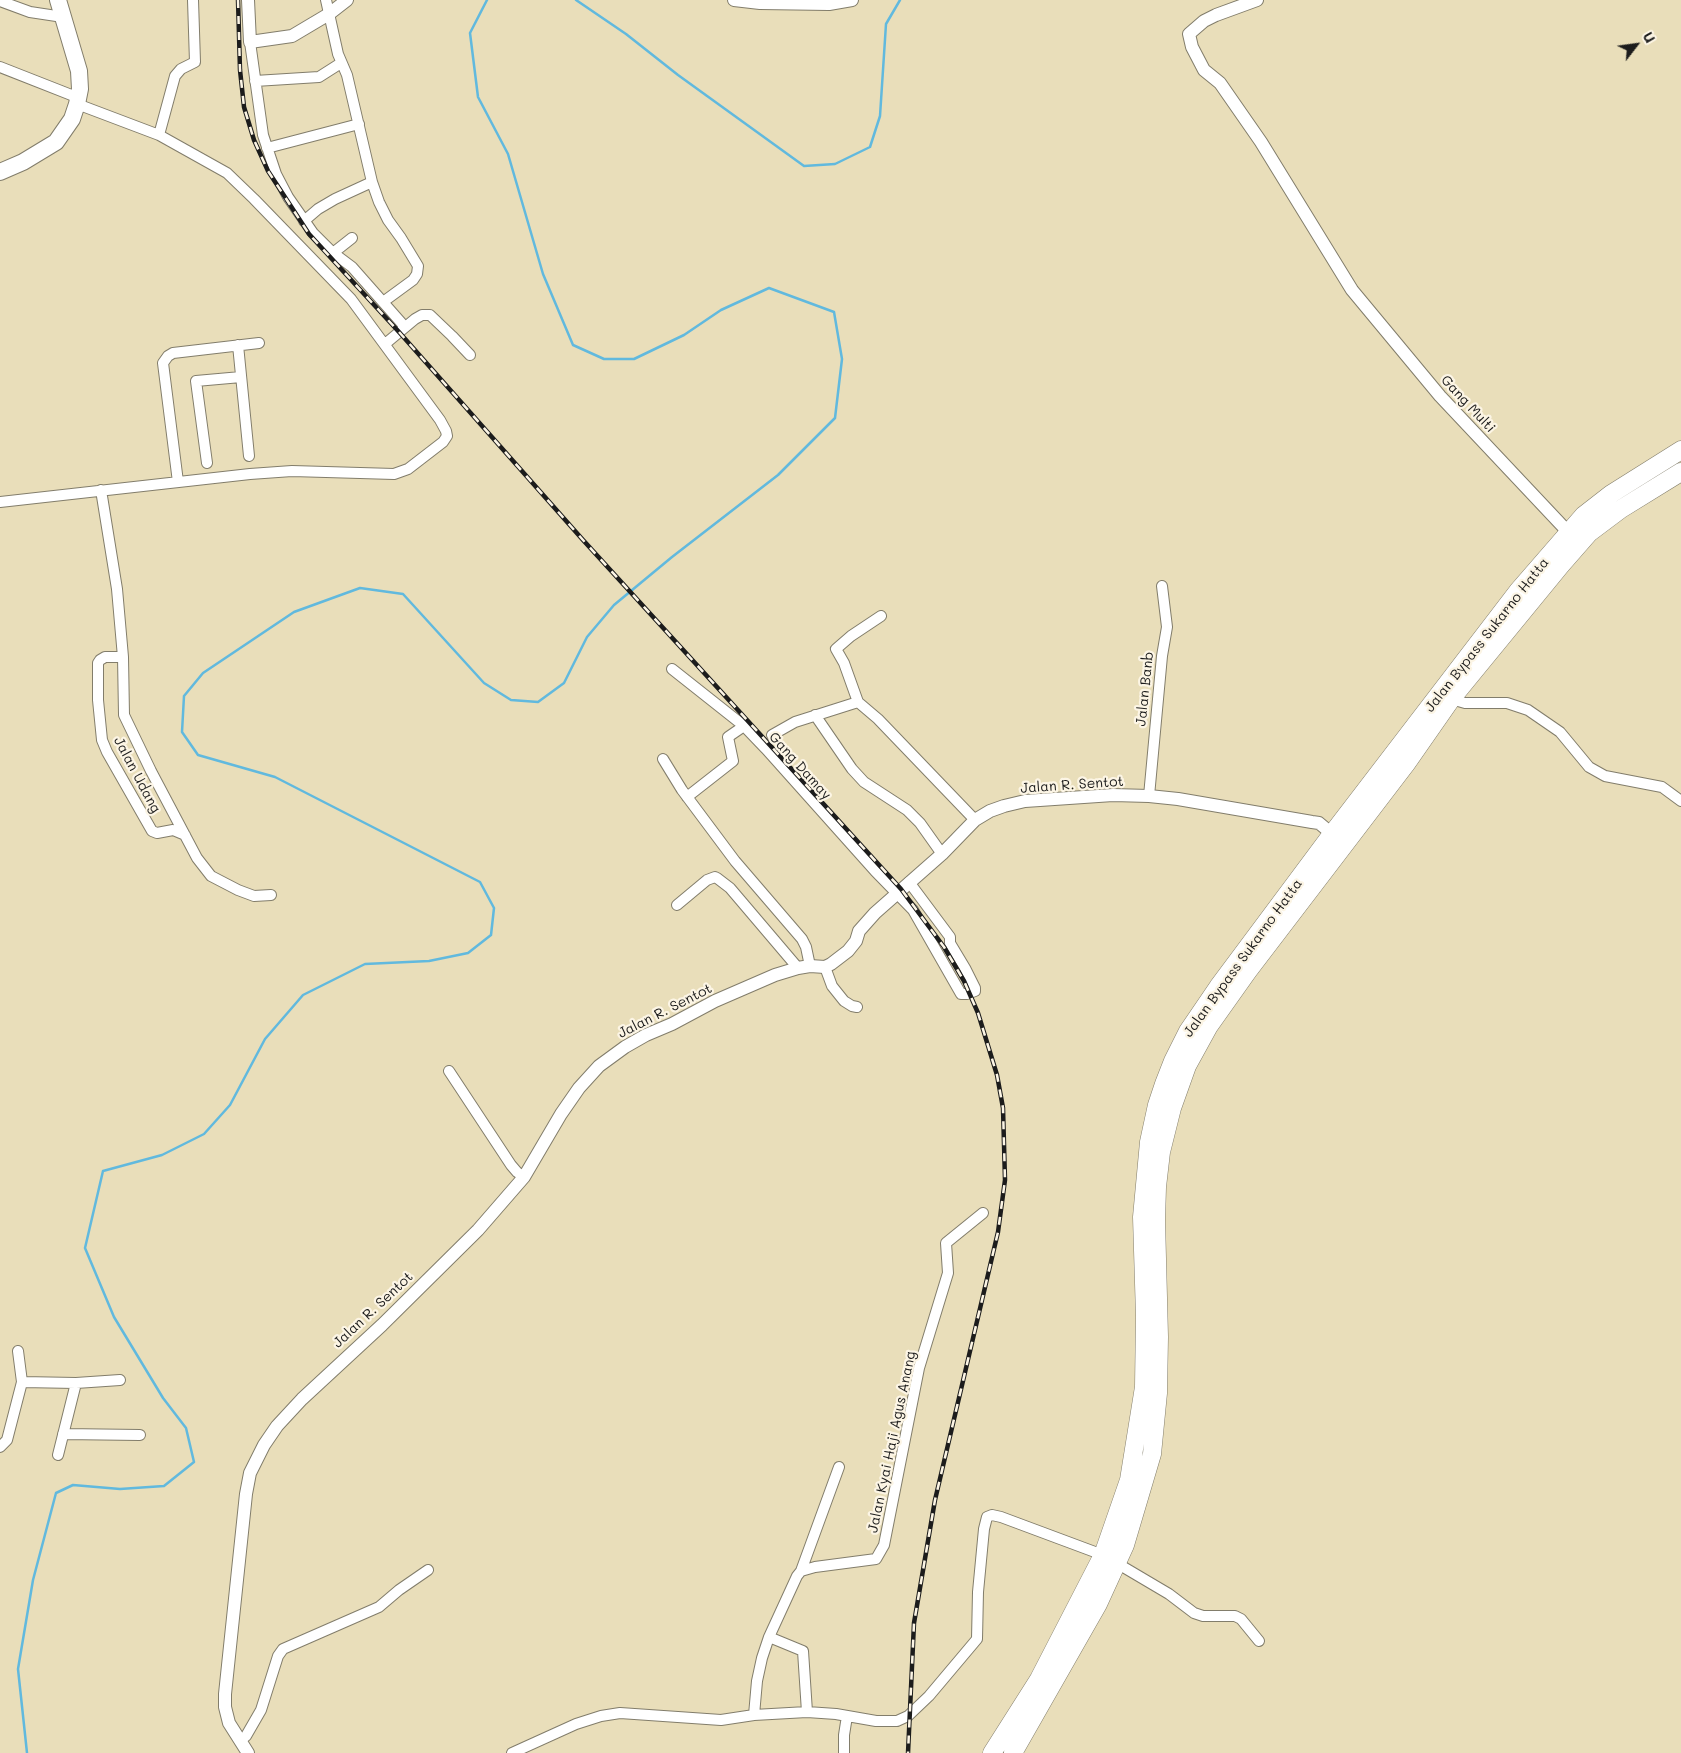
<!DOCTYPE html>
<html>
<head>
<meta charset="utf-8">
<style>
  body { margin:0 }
  #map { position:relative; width:1681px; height:1753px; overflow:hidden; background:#e9deba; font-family:Mali,sans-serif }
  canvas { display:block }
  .north { position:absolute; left:1611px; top:20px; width:50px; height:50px; -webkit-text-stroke:4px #fcf5e5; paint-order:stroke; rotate:60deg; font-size:14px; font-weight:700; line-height:20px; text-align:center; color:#1c1c1c }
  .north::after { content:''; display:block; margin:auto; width:18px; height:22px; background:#1c1c1c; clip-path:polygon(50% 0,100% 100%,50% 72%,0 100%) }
</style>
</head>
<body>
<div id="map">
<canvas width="1681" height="1753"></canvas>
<div class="north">U</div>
</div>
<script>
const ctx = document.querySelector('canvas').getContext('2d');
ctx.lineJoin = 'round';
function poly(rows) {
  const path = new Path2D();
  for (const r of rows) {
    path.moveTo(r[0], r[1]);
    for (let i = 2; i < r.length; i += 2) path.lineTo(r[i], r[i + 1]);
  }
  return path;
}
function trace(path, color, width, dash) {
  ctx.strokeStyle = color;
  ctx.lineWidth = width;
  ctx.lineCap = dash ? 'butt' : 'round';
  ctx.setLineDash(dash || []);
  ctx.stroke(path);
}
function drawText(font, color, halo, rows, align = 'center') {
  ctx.font = font + ' Mali,sans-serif';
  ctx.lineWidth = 4.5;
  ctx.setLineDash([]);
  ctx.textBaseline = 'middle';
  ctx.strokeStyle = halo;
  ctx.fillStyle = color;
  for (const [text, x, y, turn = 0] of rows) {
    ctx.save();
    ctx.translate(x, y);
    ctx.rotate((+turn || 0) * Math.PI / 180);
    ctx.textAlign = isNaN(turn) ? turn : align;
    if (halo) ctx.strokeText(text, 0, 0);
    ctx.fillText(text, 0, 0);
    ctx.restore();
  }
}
trace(poly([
  [576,0,626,34,678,75,804,166,835,164,870,147,880,116,886,24,900,0],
  [27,1753,18,1669,33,1580,56,1493,73,1485,120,1489,164,1486,194,1462,186,1428,163,1398,114,1317,85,1248,103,1171,162,1155,204,1134,230,1105,265,1039,303,995,365,964,429,961,468,953,491,935,494,908,480,882,275,777,198,755,182,732,184,696,203,673,294,612,360,588,403,594,484,683,511,700,538,702,564,683,587,637,614,605,672,557,778,475,835,418,842,359,834,312,769,288,721,310,684,335,634,359,604,359,573,345,543,274,508,154,478,97,470,33,487,0]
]), '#61b9de', 2.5);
const minor = poly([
  [0,1,30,12,63,17],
  [250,42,263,135,276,174,288,197,313,233,332,252,352,267,405,327],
  [0,67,79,98],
  [255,81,319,77,341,63],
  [159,135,175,76,181,69,195,62,193,0],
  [267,148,359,124],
  [372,182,379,202,388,220,401,238,418,266,417,274,413,280,383,302],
  [304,221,318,209,335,199,372,182,347,75,338,54,326,0],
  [333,253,352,238],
  [385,344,415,319,422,315,430,315,452,336,470,355],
  [238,345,249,456],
  [207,463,196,381,241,377],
  [178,482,163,363,168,356,173,353,259,343],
  [101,490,117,589,123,657,124,715,151,771,197,858,211,876,238,890,254,896,271,895],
  [0,502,250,474,292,471,394,474,408,469,443,442,447,436,446,431,440,420,351,299,254,199,227,173,159,135,77,104],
  [123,657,105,657,100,660,98,663,98,700,102,740,107,752,152,831,157,833,173,830,185,835],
  [672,669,744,726,766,749,875,871,913,910,961,994,967,994,975,991,975,988,965,968,950,943,950,937,909,882],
  [1452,698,1458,701,1465,703,1507,703,1528,710,1560,732,1589,767,1605,776,1662,787,1681,801],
  [858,702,844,663,836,649,851,636,881,616],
  [815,715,852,769,864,782,907,810,920,823,942,854],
  [772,735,795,722,858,702,878,719,975,820],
  [663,759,682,790,735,861,802,939,806,947,810,966],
  [1149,796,1162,656,1167,627,1162,586],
  [687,797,733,761,728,737,744,726],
  [677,905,707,880,715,877,717,878,730,888,798,968],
  [825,967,832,986,844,1001,852,1006,857,1007],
  [449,1071,511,1165,517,1172,524,1177],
  [22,1382,76,1383,120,1380],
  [63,1434,140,1435],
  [0,1447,7,1440,22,1382,18,1351],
  [58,1455,76,1383],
  [801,1571,839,1467],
  [769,1637,803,1651,807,1712],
  [754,1715,757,1681,762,1658,769,1637,797,1576,801,1571,815,1567,876,1559,884,1545,919,1368,948,1273,946,1243,983,1213],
  [240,1741,246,1736,261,1710,278,1656,283,1649,379,1607,399,1590,428,1570],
  [512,1753,576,1724,601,1716,620,1713,721,1720,754,1715,807,1712,836,1714,876,1721,897,1721,908,1716,929,1696,977,1639,978,1592,984,1529,987,1517,992,1515,1001,1517,1103,1555,1169,1594,1194,1613,1203,1616,1235,1616,1241,1619,1259,1641],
  [844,1753,844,1735,847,1716]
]);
const tertiary = poly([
  [248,0,250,42,292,36,329,14,347,0],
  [734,0,760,3,829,4,852,0],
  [1257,0,1216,15,1204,21,1189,34,1192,47,1204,70,1220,83,1261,142,1352,290,1440,396,1569,533],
  [248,1753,229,1723,225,1707,225,1694,246,1494,250,1473,264,1445,277,1426,302,1399,382,1325,478,1230,524,1177,561,1114,579,1088,599,1066,625,1047,646,1035,672,1024,715,1001,775,975,798,968,810,966,825,967,831,964,848,951,856,941,859,931,875,913,942,854,975,820,990,811,1004,806,1025,801,1113,795,1149,796,1178,799,1312,822,1319,823,1338,839]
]);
const primary = poly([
  [0,172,23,162,56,142,72,119,77,104,80,89,79,71,58,0]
]);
const trunk = poly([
  [992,1753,1039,1679,1103,1555,1129,1480,1144,1387,1145,1316,1142,1217,1149,1142,1157,1105,1164,1084,1173,1061,1188,1031,1218,987,1332,834,1518,591,1584,515,1611,494,1681,450],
  [1013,1753,1098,1604,1125,1545,1152,1454,1158,1393,1159,1337,1156,1220,1157,1187,1161,1152,1172,1108,1187,1066,1209,1026,1248,971,1406,764,1452,698,1561,565,1589,533,1621,509,1681,472]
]);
trace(minor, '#827d6b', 12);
trace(tertiary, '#827d6b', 14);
trace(primary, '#827d6b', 18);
trace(trunk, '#827d6b', 19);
trace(minor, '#fff', 10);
trace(tertiary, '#fff', 12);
trace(primary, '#fff', 16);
trace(trunk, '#fff', 18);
const rail = poly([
  [238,0,240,70,244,107,254,140,268,171,309,234,399,332,583,540,901,889,944,947,964,981,978,1013,997,1075,1003,1108,1005,1180,998,1232,935,1500,914,1623,908,1753]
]);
trace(rail, '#1c1c1c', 4.5);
trace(rail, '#fcf5e5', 2.5, [8]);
drawText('14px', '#1c1c1c', '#fcf5e5', [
  ["Gang Multi",1468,404,47],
  ["Jalan Bypass Sukarno Hatta",1487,635,-52],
  ["Jalan Banb",1145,689,-84],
  ["Gang Damay",800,766,48],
  ["Jalan Udang",137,775,62],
  ["Jalan R. Sentot",1072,785,-4],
  ["Jalan Bypass Sukarno Hatta",1243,958,-54],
  ["Jalan R. Sentot",665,1011,-27],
  ["Jalan R. Sentot",373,1310,-43],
  ["Jalan Kyai Haji Agus Anang",892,1442,-78]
]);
</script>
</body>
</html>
